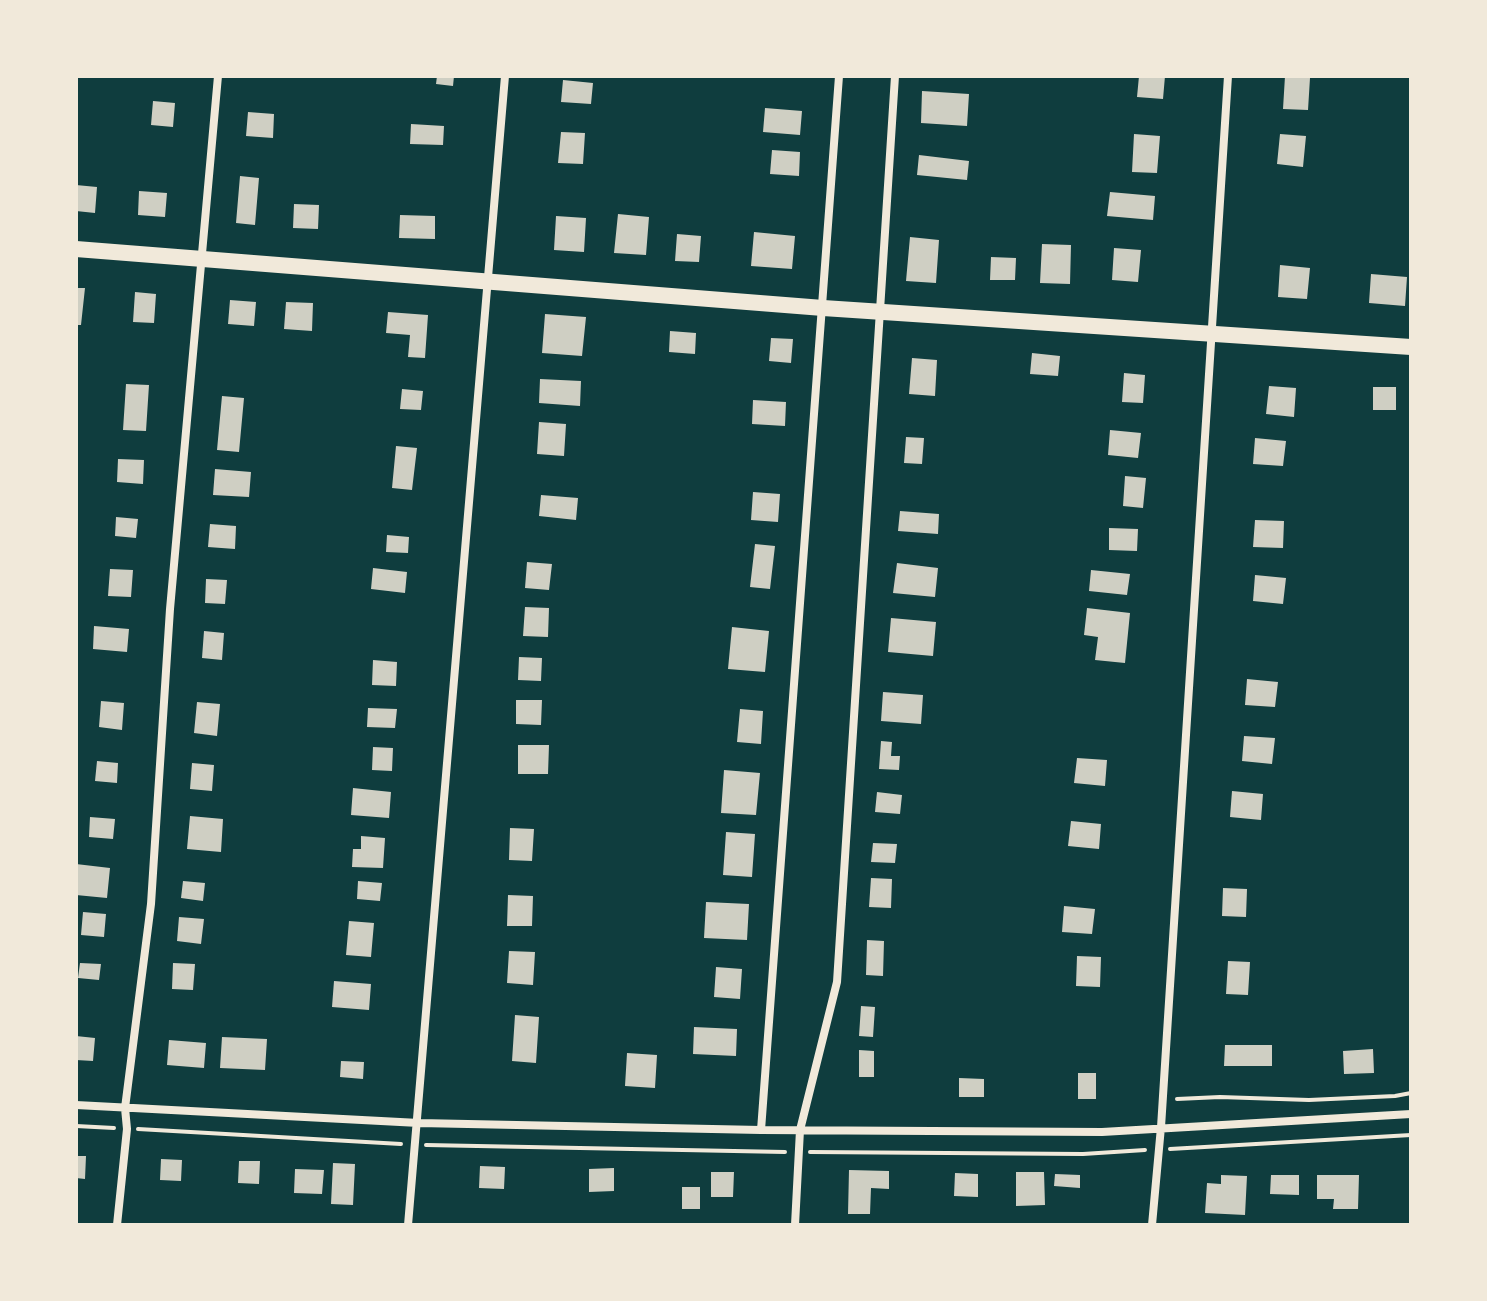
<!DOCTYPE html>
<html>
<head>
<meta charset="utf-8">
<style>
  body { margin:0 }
  #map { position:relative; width:1487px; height:1301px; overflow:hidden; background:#0f3d3e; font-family:"Alegreya Sans",sans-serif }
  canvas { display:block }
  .frame { position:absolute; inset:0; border:78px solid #f1e9da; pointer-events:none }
</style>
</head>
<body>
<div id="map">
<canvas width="1487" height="1301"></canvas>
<div class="frame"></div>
</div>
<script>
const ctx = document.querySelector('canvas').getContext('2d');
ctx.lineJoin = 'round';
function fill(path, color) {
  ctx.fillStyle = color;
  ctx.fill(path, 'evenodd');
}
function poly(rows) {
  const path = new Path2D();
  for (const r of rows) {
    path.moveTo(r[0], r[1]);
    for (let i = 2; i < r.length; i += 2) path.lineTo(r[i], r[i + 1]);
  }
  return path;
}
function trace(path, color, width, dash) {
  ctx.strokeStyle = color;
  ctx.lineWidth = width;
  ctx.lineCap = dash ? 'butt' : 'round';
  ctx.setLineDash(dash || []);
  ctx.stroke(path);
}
fill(poly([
  [437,76,454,76,453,86,436,84],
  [1139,76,1165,76,1163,99,1137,97],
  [1285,76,1310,78,1308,110,1283,109],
  [563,80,593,83,591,104,561,102],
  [922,91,969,94,967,126,921,123],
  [153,101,175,103,173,127,151,125],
  [765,108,802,111,800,135,763,132],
  [248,112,274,114,273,138,246,136],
  [411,124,444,126,443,145,410,144],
  [561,132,585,133,583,164,558,163],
  [1134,134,1160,136,1157,173,1132,172],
  [1280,134,1306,136,1303,167,1277,164],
  [772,150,800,152,799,176,770,174],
  [919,155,969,161,967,180,917,175],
  [240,176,259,178,255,225,236,223],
  [76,185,97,187,95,213,76,211],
  [139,191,167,193,165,217,138,215],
  [1110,192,1155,196,1153,220,1107,216],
  [294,204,319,205,318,229,293,228],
  [618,214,649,217,646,255,614,253],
  [400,215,435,216,435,239,399,238],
  [556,216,586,218,584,252,554,250],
  [754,232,795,236,792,269,751,266],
  [677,234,701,236,699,262,675,261],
  [910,237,939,240,936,283,906,281],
  [1042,244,1071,245,1070,284,1040,283],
  [1114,248,1141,250,1138,282,1112,280],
  [991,257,1016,258,1015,280,990,280],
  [1280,265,1310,268,1307,299,1278,297],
  [1371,274,1407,277,1405,306,1369,303],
  [76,288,85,288,81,325,76,325],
  [135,292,156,294,154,323,133,322],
  [230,300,256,302,254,326,228,324],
  [286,302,313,303,312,331,284,329],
  [388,312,428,315,425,358,408,357,410,335,386,333],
  [545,314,586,317,582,356,542,353],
  [670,331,696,333,695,354,669,352],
  [771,338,793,339,791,363,769,361],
  [1032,353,1060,356,1058,376,1030,374],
  [912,358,937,360,935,396,909,394],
  [1124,373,1145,375,1143,403,1122,402],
  [540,379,581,381,580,406,539,403],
  [126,384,149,385,146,431,123,430],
  [1269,386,1296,388,1294,417,1266,414],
  [1373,387,1396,387,1396,410,1373,410],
  [402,389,423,391,421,410,400,409],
  [222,396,244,398,239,452,217,450],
  [753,400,786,402,785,426,752,424],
  [539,422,566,424,564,456,537,454],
  [1110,430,1141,433,1138,458,1108,455],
  [906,437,924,438,922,464,904,463],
  [1255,438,1286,441,1283,466,1253,464],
  [396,446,417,448,412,490,392,488],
  [118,459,144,460,143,484,117,482],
  [215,469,251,472,249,497,213,495],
  [1125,476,1146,478,1143,508,1123,506],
  [753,492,780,494,778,522,751,520],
  [541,495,578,498,576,520,539,516],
  [900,511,939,514,938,534,898,531],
  [116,517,138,519,136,538,115,536],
  [1255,520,1284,521,1283,548,1253,547],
  [210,524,236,526,235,549,208,547],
  [1109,528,1138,529,1137,551,1109,550],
  [387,535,409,537,408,553,386,552],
  [755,544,775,546,770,589,750,587],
  [527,562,552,564,549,590,525,588],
  [897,563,938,568,935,597,893,593],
  [373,568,407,572,405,593,371,589],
  [110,569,133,570,131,597,108,596],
  [1091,570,1130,574,1127,595,1089,591],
  [1255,575,1286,578,1283,604,1253,601],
  [206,579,227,580,225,604,205,603],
  [525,607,549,608,548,637,523,636],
  [1087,608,1130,613,1125,663,1095,660,1098,637,1084,635],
  [891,618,936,622,933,656,888,652],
  [94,626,129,629,127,652,93,649],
  [732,627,769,631,765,672,728,669],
  [204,631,224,633,222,660,202,658],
  [519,657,542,658,541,681,518,680],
  [373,660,397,662,396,686,372,685],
  [1247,679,1278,682,1275,707,1245,705],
  [883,692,923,695,921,724,881,721],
  [516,700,542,700,541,725,516,724],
  [101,701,124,703,122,730,99,727],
  [197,702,220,704,217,736,194,733],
  [368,708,397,709,395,728,367,727],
  [740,709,763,711,761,744,737,742],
  [1244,736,1275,738,1272,764,1242,761],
  [881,741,892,742,891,756,900,756,899,770,879,769],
  [518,745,549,745,548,774,518,774],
  [373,747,393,748,392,771,372,770],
  [1077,758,1107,760,1105,786,1074,783],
  [97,761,118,763,117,783,95,781],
  [192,763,214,765,212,791,190,789],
  [724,770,760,773,756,815,721,813],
  [353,788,391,792,389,818,351,815],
  [1232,791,1263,794,1261,820,1230,817],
  [877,792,902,795,900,814,875,812],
  [190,816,223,819,221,852,187,849],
  [90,817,115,819,113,839,89,837],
  [1071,821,1101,824,1099,849,1068,846],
  [510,828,534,829,532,861,509,860],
  [726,832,755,834,752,877,723,875],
  [361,836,385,838,383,868,352,867,353,849,361,849],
  [873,843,897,844,895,863,871,862],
  [76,864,110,868,107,898,76,895],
  [871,878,892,879,891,908,869,907],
  [183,881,205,883,203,901,181,898],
  [358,881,382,883,380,901,357,899],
  [1223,888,1247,889,1246,917,1222,916],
  [508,895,533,896,532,926,507,926],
  [706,902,749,904,747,940,704,938],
  [1064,906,1095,909,1092,934,1062,932],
  [83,912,106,914,104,937,81,935],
  [179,917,204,919,201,944,177,941],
  [349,921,374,923,371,957,346,955],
  [867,940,884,941,883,976,866,975],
  [509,951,535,952,533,985,507,983],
  [1077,956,1101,957,1100,987,1076,986],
  [1228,961,1250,962,1248,995,1226,994],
  [80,963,101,964,99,980,78,978],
  [173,963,195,964,193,990,172,989],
  [716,967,742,969,740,999,714,997],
  [334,981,371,984,369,1010,332,1007],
  [861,1006,875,1007,873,1037,859,1036],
  [515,1015,539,1017,536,1063,512,1061],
  [694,1027,737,1029,736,1056,693,1054],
  [76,1036,95,1038,93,1061,76,1060],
  [222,1037,267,1039,265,1070,220,1068],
  [169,1040,206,1043,204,1068,167,1065],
  [1225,1045,1272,1045,1272,1066,1224,1066],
  [1373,1049,1374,1073,1344,1074,1343,1051],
  [859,1050,874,1051,874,1077,859,1077],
  [627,1053,657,1055,655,1088,625,1086],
  [341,1061,364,1062,363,1079,340,1077],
  [1078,1073,1096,1073,1096,1099,1078,1099],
  [959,1078,984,1079,984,1097,959,1097],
  [76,1156,86,1156,85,1179,76,1178],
  [161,1159,182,1160,181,1181,160,1180],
  [239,1161,260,1161,259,1184,238,1183],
  [333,1163,355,1164,353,1205,331,1204],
  [480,1166,505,1167,504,1189,479,1188],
  [614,1168,614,1191,589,1192,589,1169],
  [295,1169,324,1170,322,1194,294,1193],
  [849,1170,889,1171,889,1189,871,1188,870,1214,848,1214],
  [711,1172,734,1172,733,1197,711,1197],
  [1016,1172,1044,1172,1045,1205,1016,1206],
  [955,1173,978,1174,978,1197,954,1196],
  [1055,1174,1080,1175,1080,1188,1054,1186],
  [1221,1175,1247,1176,1245,1215,1205,1213,1207,1183,1221,1184],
  [1271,1175,1299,1175,1299,1195,1270,1194],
  [1317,1175,1359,1175,1358,1209,1333,1209,1334,1199,1317,1199],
  [682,1187,700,1187,700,1209,682,1209]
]), '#cfcfc3');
trace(poly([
  [1177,1099,1220,1097,1309,1100,1395,1096,1411,1093],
  [76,1126,114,1128],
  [138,1129,401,1144],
  [426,1145,785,1152],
  [1170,1149,1411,1135],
  [810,1152,1083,1154,1145,1150]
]), '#f1e9da', 4);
trace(poly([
  [76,1105,419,1123,761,1130,1102,1132,1411,1114],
  [761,1130,839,76],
  [117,1225,127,1129,125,1108,151,904,170,609,218,76],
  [408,1225,505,76],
  [795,1225,800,1130,837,982,895,76],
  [1152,1225,1161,1127,1228,76]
]), '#f1e9da', 8);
trace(poly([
  [76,249,823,308,1411,347]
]), '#f1e9da', 16);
</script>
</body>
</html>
